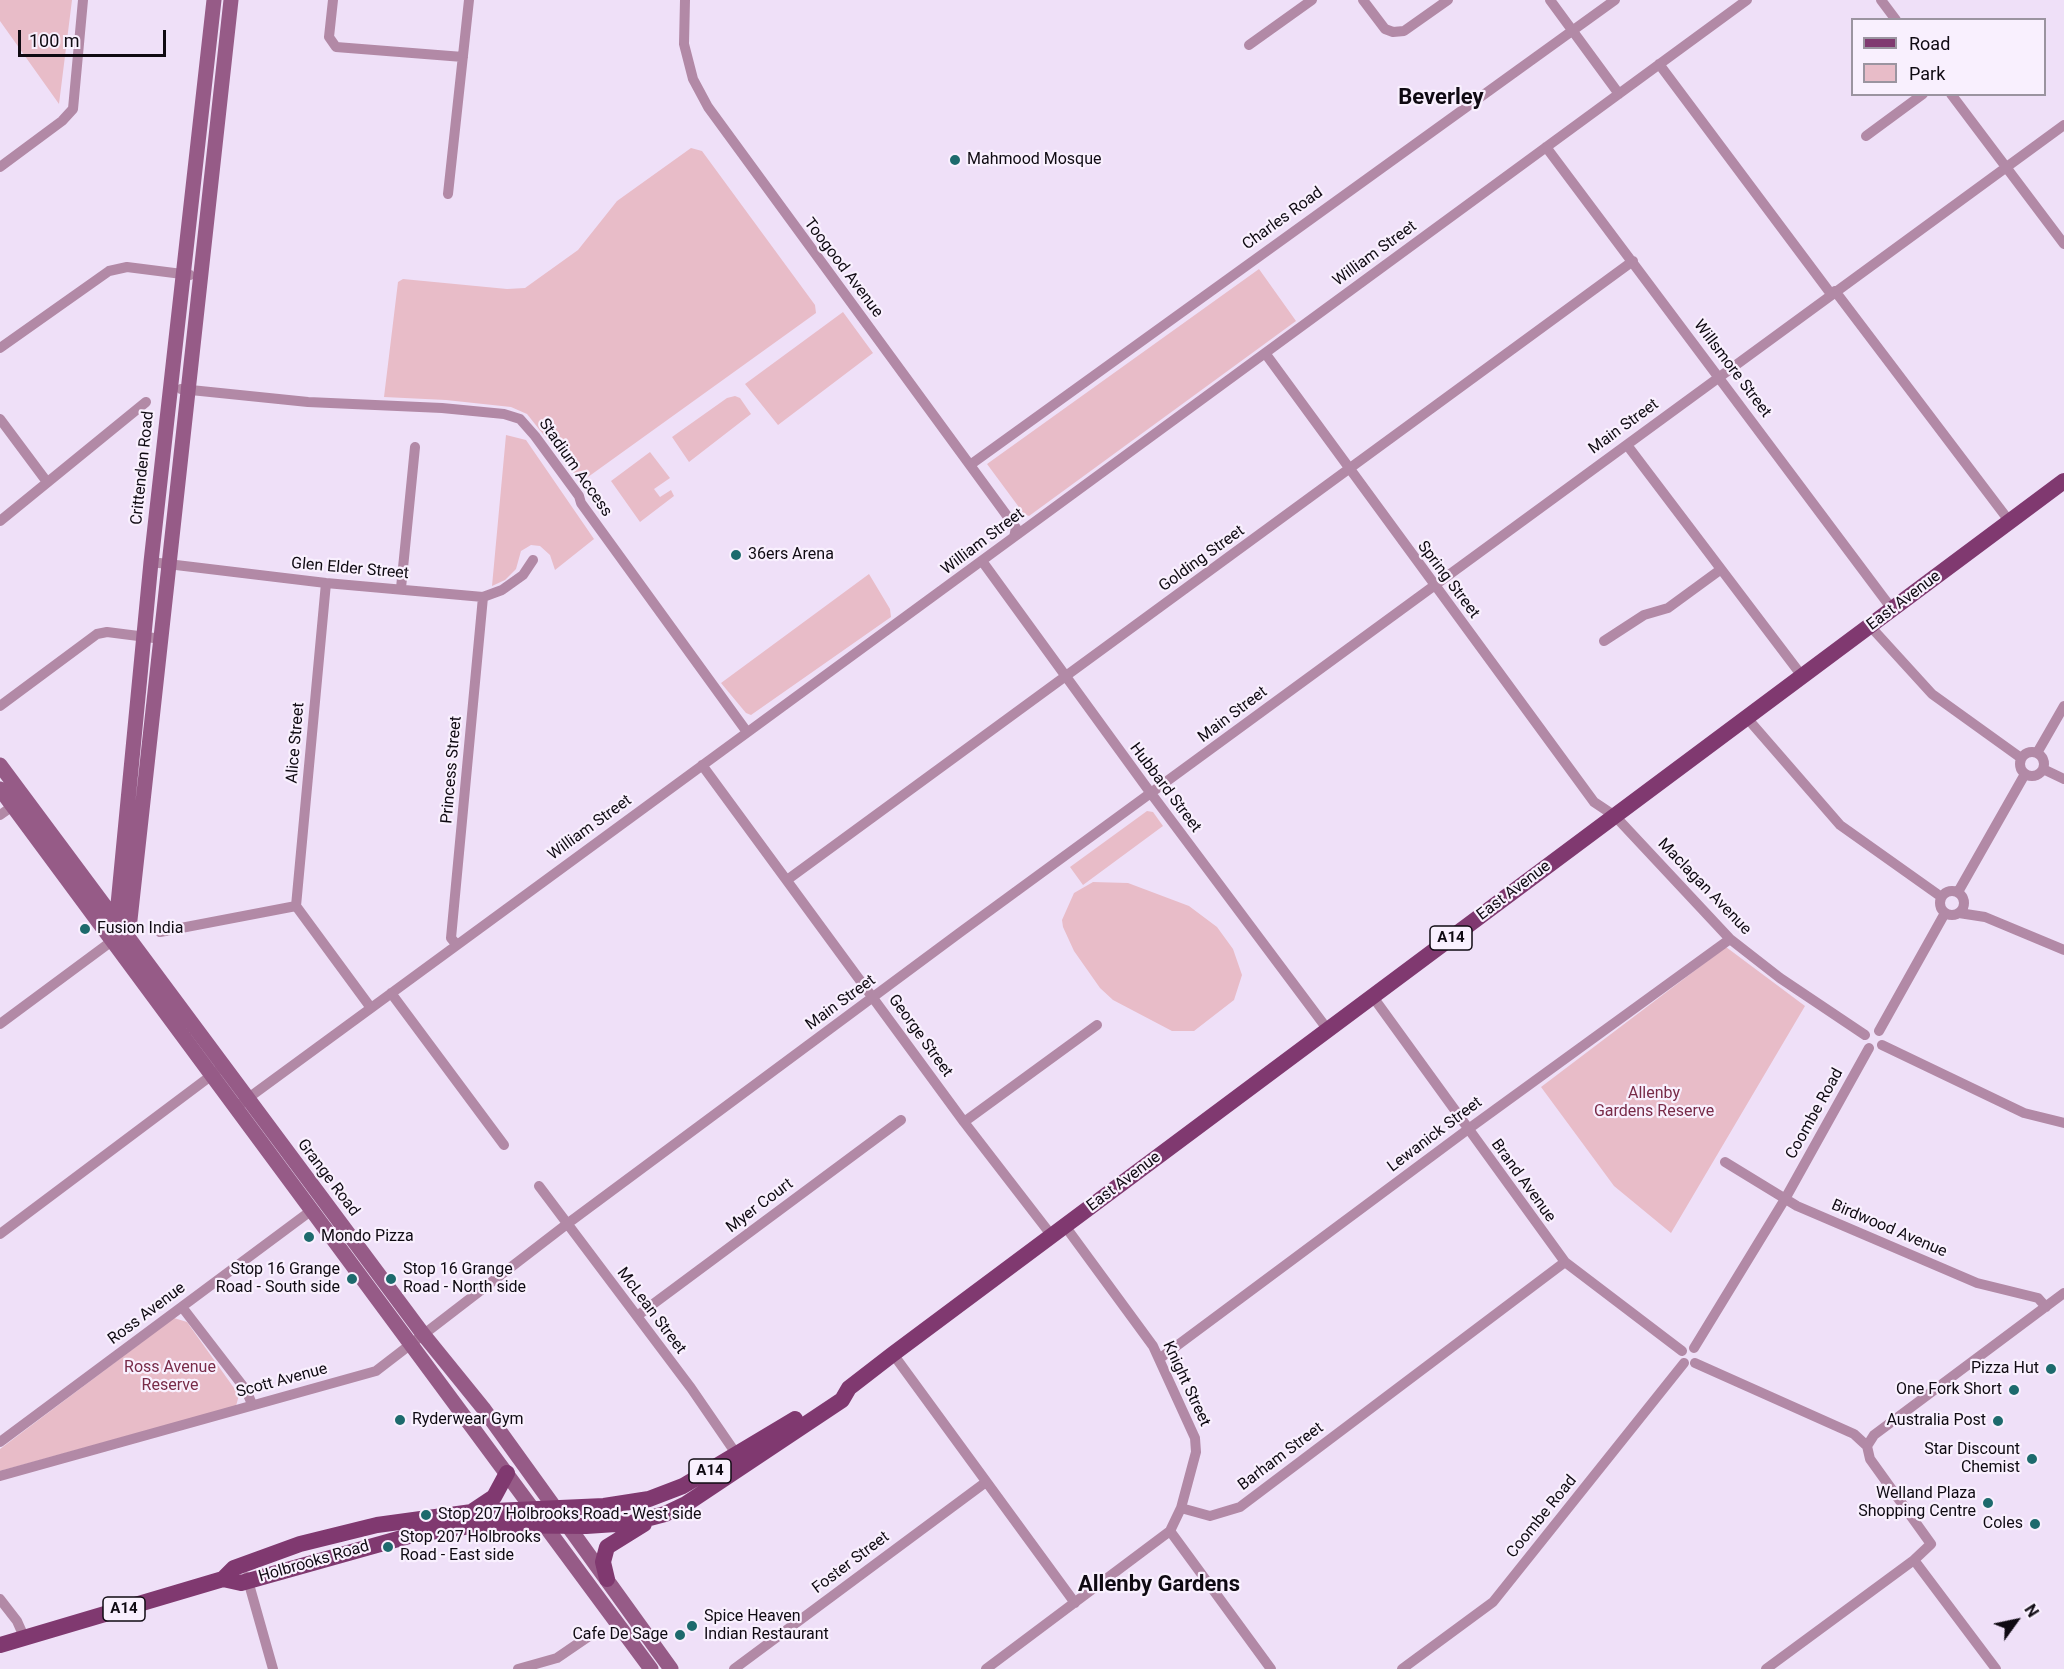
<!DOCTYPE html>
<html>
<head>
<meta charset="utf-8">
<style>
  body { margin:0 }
  #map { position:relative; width:2064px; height:1669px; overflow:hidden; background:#efe0f8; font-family:Roboto,sans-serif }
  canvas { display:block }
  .legend { position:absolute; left:1851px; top:18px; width:195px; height:78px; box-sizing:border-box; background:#f9f0fe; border:2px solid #9b94a0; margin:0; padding:8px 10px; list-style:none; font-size:18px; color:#0f0a12 }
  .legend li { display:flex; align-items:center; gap:12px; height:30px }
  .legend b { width:30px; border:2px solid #9b94a0 }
  .north { position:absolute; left:1986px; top:1591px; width:60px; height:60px; -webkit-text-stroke:4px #f9f0fe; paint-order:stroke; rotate:57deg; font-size:16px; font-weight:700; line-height:24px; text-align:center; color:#0f0a12 }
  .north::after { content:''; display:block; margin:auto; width:21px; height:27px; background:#0f0a12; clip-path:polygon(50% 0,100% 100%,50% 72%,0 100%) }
  .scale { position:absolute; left:18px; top:30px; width:148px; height:27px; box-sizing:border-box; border:3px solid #0f0a12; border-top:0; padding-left:8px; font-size:18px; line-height:21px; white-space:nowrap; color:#0f0a12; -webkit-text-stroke:4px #f9f0fe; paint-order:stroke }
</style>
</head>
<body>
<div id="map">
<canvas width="2064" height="1669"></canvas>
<ul class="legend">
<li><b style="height:8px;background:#803970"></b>Road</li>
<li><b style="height:16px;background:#e8bcc8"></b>Park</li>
</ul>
<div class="north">N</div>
<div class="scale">100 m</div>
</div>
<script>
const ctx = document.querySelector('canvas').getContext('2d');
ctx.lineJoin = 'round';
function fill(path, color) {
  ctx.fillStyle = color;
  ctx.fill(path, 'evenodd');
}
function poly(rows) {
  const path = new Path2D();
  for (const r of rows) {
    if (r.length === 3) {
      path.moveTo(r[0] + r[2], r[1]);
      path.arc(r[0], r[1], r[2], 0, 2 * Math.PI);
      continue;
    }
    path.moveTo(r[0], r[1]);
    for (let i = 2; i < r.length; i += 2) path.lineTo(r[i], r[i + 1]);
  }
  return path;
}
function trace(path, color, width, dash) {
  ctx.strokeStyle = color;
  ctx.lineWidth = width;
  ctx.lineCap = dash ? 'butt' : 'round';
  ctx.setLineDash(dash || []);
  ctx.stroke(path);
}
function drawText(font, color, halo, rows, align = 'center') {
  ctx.font = font + ' Roboto,sans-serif';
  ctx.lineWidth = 4.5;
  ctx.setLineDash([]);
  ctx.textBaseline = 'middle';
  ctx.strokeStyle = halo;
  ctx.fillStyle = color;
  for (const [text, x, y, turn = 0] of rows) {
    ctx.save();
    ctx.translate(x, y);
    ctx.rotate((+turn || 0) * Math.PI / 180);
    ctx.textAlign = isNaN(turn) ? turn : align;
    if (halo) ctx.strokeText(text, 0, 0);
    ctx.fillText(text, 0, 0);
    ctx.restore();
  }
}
fill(poly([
  [0,0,72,0,59,104,0,21],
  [691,148,702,151,815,305,816,313,581,482,527,414,511,407,446,400,384,397,398,282,403,279,507,289,525,288,578,250,617,201],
  [1259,269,1296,321,1029,516,1024,514,987,464],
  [843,312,873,353,778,425,745,384],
  [735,396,740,398,751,414,689,462,672,437,727,398],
  [506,435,526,440,594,539,555,570,550,555,540,546,531,545,521,551,516,569,505,580,492,586],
  [650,452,670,478,654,489,660,497,671,490,674,496,640,522,611,481],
  [869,574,890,609,891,617,751,715,746,713,721,683],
  [1147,811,1153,812,1163,826,1083,885,1070,867],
  [1093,882,1128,883,1189,906,1217,927,1233,949,1242,975,1234,1000,1194,1031,1172,1031,1113,1000,1100,988,1074,951,1063,927,1062,920,1074,893],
  [1726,947,1805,1006,1671,1233,1614,1186,1541,1087],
  [174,1318,187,1322,239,1395,236,1406,0,1471,0,1449]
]), '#e8bcc8');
trace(poly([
  [333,0,329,37,336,47,463,57],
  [685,0,684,44,693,79,708,107,1016,528,1014,537],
  [1363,0,1385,29,1393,32,1404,31,1448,0],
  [1550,0,1619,94],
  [1881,0,1896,20],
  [1249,45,1312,0],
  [1659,64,1831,294],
  [1951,94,2064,244],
  [1866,136,1923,94],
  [1546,147,1892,609],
  [0,167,62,121,73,109,83,0],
  [448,194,469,0],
  [1835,291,2010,522],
  [0,348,109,271,127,267,190,275],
  [1265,353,1594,802,1615,816,1730,939,1780,978,1865,1035],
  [181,389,308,402,442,408,504,414,520,419,535,436,579,496,581,503,747,732],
  [0,419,47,482],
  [1627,445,1802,676],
  [970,465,1615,0],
  [0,521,146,402],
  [982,561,1147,788,1328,1030],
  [151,562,326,583,483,597,502,590,523,575,533,560],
  [401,588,415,447],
  [1870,626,1932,694,2021,758],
  [1604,641,1644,615,1668,608,1720,570],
  [0,706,97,634,107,632,162,639],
  [1747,718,1840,825,1940,896],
  [2032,764,12],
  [2037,753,2064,706],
  [702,765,964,1122,1052,1236],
  [2043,769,2064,779],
  [0,815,17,803],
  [787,880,1633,261],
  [1952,903,12],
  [1958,892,2025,774],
  [296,906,326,583],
  [1959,913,1985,917,2064,950],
  [160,932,296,906,371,1008],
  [456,944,451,938,483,597],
  [391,993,504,1145],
  [1373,997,1565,1262,1682,1351],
  [0,1024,112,941],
  [1879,1031,1945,913],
  [1882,1045,2024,1113,2064,1123],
  [236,1107,1747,0],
  [964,1122,1097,1025],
  [1725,1162,1797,1206,1977,1283,2038,1298,2046,1307],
  [539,1186,691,1388,737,1455],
  [1065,1226,1153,1346,1195,1438,1196,1452,1181,1508],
  [0,1234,216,1072],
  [182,1307,246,1390,252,1404],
  [637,1316,901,1120],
  [1694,1348,1785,1199,1869,1048],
  [893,1354,1075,1603],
  [1159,1359,1467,1130,1730,939],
  [1695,1363,1854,1434,1867,1446,1870,1459,1931,1544,1914,1560,1996,1669],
  [0,1442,312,1210],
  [1867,1446,1874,1435,2064,1293],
  [0,1476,376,1371,567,1224,962,931,2064,125],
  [1170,1531,1271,1669],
  [247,1577,273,1669],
  [0,1599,17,1621,25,1639],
  [518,1669,557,1658,595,1632],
  [734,1669,986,1482],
  [986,1669,1170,1531,1181,1508,1210,1516,1240,1507,1565,1262],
  [1402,1669,1493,1602,1684,1363],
  [1766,1669,1914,1560]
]), '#b289a6', 10);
trace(poly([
  [0,765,423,1334,483,1408,671,1669],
  [0,789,651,1669],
  [116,925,151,562,214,0],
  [128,938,231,0]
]), '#965b87', 15);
trace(poly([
  [473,1511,494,1497,507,1473],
  [223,1579,234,1568,300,1544,377,1525,472,1512,604,1506,649,1499,683,1486,795,1419],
  [607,1579,603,1562,607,1547,644,1524],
  [0,1645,223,1579,241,1583,416,1534,478,1525,586,1526,631,1523,665,1514,686,1504,842,1400,849,1388,893,1354,2064,481]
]), '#803970', 16);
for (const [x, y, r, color] of [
  [955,160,6,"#1d6a6d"],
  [736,555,6,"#1d6a6d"],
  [85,929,6,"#1d6a6d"],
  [309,1237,6,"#1d6a6d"],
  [352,1279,6,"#1d6a6d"],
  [391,1279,6,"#1d6a6d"],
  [2051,1369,6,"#1d6a6d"],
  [2014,1390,6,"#1d6a6d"],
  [400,1420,6,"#1d6a6d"],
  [1998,1421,6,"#1d6a6d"],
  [2032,1459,6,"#1d6a6d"],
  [1988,1503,6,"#1d6a6d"],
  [426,1515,6,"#1d6a6d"],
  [2035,1524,6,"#1d6a6d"],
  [388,1547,6,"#1d6a6d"],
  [692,1626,6,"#1d6a6d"],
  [680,1635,6,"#1d6a6d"]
]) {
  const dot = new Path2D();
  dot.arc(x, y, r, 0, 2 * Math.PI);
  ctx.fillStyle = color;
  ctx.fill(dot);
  trace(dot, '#f9f0fe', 2);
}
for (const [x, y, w] of [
  [1451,938,42],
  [710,1471,42],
  [124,1609,42]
]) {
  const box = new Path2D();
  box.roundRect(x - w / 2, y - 12, w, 24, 4.5);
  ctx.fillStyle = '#f9f0fe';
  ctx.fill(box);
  trace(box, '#0f0a12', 1.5);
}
drawText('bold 15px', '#0f0a12', null, [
  ["A14",1451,938],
  ["A14",710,1471],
  ["A14",124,1609]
]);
drawText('16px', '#0f0a12', '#f9f0fe', [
  ["Mahmood Mosque",967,160],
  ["36ers Arena",748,555],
  ["Fusion India",97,929],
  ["Mondo Pizza",321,1237],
  ["Stop 16 Grange",340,1270,"right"],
  ["Road - South side",340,1288,"right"],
  ["Stop 16 Grange",403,1270],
  ["Road - North side",403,1288],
  ["Pizza Hut",2039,1369,"right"],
  ["One Fork Short",2002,1390,"right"],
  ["Ryderwear Gym",412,1420],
  ["Australia Post",1986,1421,"right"],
  ["Star Discount",2020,1450,"right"],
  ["Chemist",2020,1468,"right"],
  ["Welland Plaza",1976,1494,"right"],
  ["Shopping Centre",1976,1512,"right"],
  ["Stop 207 Holbrooks Road - West side",438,1515],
  ["Coles",2023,1524,"right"],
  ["Stop 207 Holbrooks",400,1538],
  ["Road - East side",400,1556],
  ["Spice Heaven",704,1617],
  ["Indian Restaurant",704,1635],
  ["Cafe De Sage",668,1635,"right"]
], 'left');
drawText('16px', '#0f0a12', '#f9f0fe', [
  ["Charles Road",1283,219,-36],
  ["William Street",1375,254,-36],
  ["Toogood Avenue",843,268,53],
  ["Willsmore Street",1732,369,53],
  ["Main Street",1624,427,-36],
  ["Crittenden Road",143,468,-84],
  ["Stadium Access",575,468,55],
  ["William Street",983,542,-37],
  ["Golding Street",1202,559,-36],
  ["Glen Elder Street",350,569,5],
  ["Spring Street",1448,580,53],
  ["East Avenue",1904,601,-37],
  ["Main Street",1233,715,-37],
  ["Alice Street",296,743,-85],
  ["Princess Street",452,770,-85],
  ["Hubbard Street",1165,788,53],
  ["William Street",590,828,-36],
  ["Maclagan Avenue",1704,887,46],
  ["East Avenue",1514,891,-37],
  ["Main Street",841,1003,-36],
  ["George Street",920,1036,54],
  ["Coombe Road",1815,1114,-61],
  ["Lewanick Street",1435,1135,-37],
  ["Grange Road",328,1178,53],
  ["Brand Avenue",1523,1181,54],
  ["East Avenue",1124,1182,-37],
  ["Myer Court",760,1206,-37],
  ["Birdwood Avenue",1889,1229,23],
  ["McLean Street",651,1311,53],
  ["Ross Avenue",147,1314,-37],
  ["Scott Avenue",282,1381,-15],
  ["Knight Street",1186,1384,65],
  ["Barham Street",1281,1457,-37],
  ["Coombe Road",1542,1517,-51],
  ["Holbrooks Road",314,1562,-16],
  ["Foster Street",851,1563,-37]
]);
drawText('16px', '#782b48', '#f9f0fe', [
  ["Allenby",1654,1094],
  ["Gardens Reserve",1654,1112],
  ["Ross Avenue",170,1368],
  ["Reserve",170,1386]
]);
drawText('bold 22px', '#0f0a12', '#f9f0fe', [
  ["Beverley",1441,98],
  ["Allenby Gardens",1159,1585]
]);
</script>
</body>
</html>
